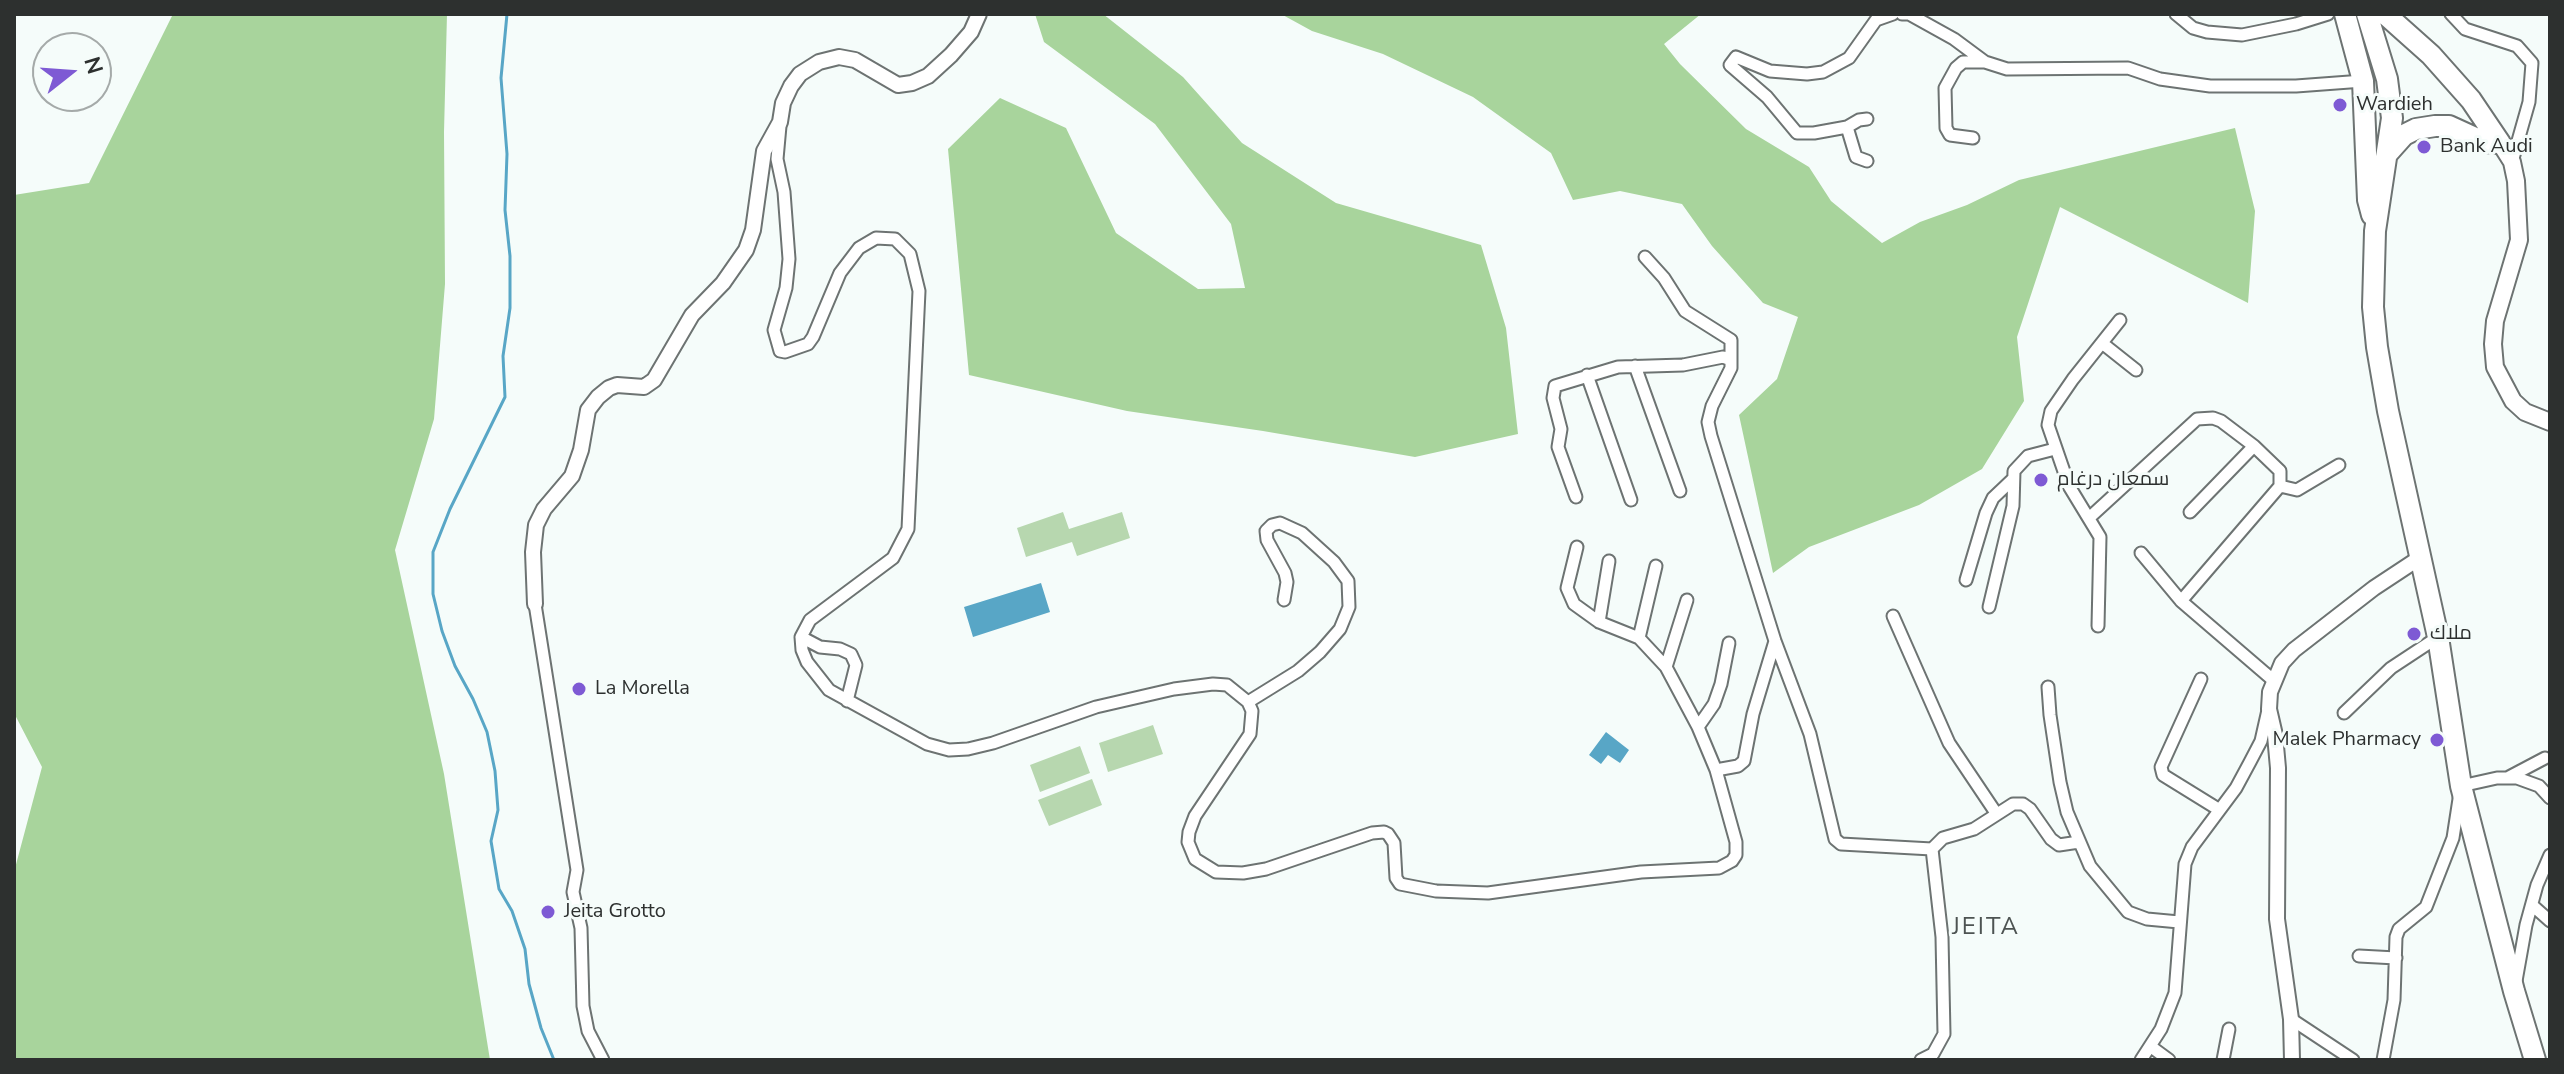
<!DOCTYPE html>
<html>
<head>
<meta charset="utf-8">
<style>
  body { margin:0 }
  #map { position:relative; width:2564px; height:1074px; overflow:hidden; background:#f5fcfa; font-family:"Nunito Sans",sans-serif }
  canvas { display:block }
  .frame { position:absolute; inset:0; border:16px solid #2d302f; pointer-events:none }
  .north { position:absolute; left:32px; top:32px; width:80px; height:80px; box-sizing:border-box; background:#f5fcfa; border:2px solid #a5aaa9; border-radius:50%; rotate:73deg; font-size:22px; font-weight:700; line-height:32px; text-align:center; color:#2d302f }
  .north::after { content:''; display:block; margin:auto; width:28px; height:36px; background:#7e5ad4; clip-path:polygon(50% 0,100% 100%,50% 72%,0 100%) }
</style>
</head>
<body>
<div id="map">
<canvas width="2564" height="1074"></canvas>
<div class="frame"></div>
<div class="north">N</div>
</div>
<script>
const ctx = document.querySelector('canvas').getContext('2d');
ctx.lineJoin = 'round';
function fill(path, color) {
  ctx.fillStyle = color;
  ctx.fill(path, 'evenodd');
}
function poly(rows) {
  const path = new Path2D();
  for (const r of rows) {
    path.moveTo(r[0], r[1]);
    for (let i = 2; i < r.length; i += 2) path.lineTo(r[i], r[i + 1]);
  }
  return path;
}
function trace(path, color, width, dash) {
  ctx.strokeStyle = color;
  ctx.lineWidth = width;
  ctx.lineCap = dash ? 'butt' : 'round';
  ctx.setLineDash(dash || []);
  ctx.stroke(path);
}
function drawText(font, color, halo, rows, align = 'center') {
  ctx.font = font + ' "Nunito Sans",Cairo,sans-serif';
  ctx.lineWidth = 6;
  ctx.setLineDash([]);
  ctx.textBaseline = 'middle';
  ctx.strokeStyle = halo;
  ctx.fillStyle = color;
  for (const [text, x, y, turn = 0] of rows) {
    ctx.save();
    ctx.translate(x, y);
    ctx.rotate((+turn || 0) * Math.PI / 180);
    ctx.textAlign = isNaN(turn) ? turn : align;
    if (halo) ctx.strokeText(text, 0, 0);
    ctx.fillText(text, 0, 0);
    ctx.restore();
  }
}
fill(poly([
  [1063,512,1069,529,1122,512,1130,538,1077,556,1072,542,1026,557,1017,528],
  [1153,725,1163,754,1108,772,1099,743],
  [1080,746,1090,773,1040,792,1030,765],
  [1092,779,1102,805,1049,826,1038,800]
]), '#b7d7af');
fill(poly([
  [173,14,447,14,444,132,445,284,434,419,395,550,444,774,490,1060,14,1060,14,872,42,767,14,713,14,195,89,183],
  [1035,14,1103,14,1183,77,1242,143,1336,203,1481,245,1506,328,1518,434,1415,457,1263,431,1127,411,969,375,948,149,1000,98,1066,128,1116,233,1198,289,1245,288,1231,224,1155,124,1044,42],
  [1281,14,1701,14,1664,44,1680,64,1746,129,1809,167,1831,201,1882,243,1920,222,1967,205,2019,180,2235,128,2255,211,2248,303,2060,207,2017,337,2024,401,1982,469,1919,505,1809,547,1773,573,1739,415,1777,379,1798,317,1763,303,1712,246,1682,204,1620,191,1573,200,1551,153,1473,97,1383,54,1312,31]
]), '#a8d49c');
fill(poly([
  [1041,583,1050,612,973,637,964,607],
  [1606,732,1629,750,1620,763,1608,755,1601,764,1589,755]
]), '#58a6c6');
trace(poly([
  [507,14,501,78,507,154,505,210,510,256,510,308,503,356,505,397,450,509,433,552,433,594,442,631,455,666,473,699,487,732,495,771,498,810,491,841,499,889,512,911,525,949,529,984,541,1028,554,1060]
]), '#58a6c6', 3);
const minor = poly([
  [1902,14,1909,14,1954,39,1985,62,2007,69,2128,68,2160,79,2210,86,2296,86,2363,81],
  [2176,14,2193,28,2207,32,2242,35,2296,24,2328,14],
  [2451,14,2465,29,2517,46,2532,63,2529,102,2512,162],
  [780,126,777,159,784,192,789,259,786,288,774,330,780,351,785,352,808,344,813,337,840,273,859,248,876,238,895,239,910,254,919,291,908,529,893,558,810,620,801,637,802,650,807,662,829,690,927,744,949,750,968,749,993,743,1096,707,1174,689,1213,684,1227,685,1248,702,1252,711,1250,734,1195,816,1189,832,1188,842,1195,859,1216,872,1243,873,1266,869,1372,833,1384,832,1388,834,1394,843,1396,878,1400,884,1436,891,1488,893,1641,872,1719,868,1732,861,1736,855,1736,842,1716,770,1698,727,1666,667,1639,638,1599,622,1574,604,1567,588,1577,547],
  [1847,127,1859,120,1867,119],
  [1973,138,1950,135,1946,128,1945,88,1956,68,1963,62,1984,62],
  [1867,161,1856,157,1847,127,1814,133,1797,133,1767,97,1730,65,1736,57,1770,71,1807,74,1823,72,1849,58,1876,20,1893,14],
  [1645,257,1664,278,1685,311,1731,340,1731,360],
  [2102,343,2136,370],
  [1635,366,1680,491],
  [1587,375,1631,500],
  [2280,486,2297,490,2339,465],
  [1576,497,1558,447,1561,429,1553,398,1555,386,1618,367,1683,365,1723,357,1731,360,1731,368,1712,406,1708,422,1711,436,1775,641,1810,734,1835,839,1841,844,1932,849,1943,838,1974,829,2013,804,2023,804,2030,809,2051,839,2059,845,2079,842],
  [2190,512,2254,446],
  [2089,518,2197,419,2213,418,2221,421,2254,446,2280,471,2280,486,2181,601],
  [2141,553,2181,601,2273,680],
  [1966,580,1986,513,1993,498,2012,480],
  [535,604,577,870,573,892,581,928,583,1006,588,1031,603,1060],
  [1989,607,2013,506,2014,471,2028,456,2055,449],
  [1893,616,1949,743,1996,813],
  [1599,622,1609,561],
  [2098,626,2100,537,2069,486,2048,425,2051,411,2073,379,2120,320],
  [801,637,820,647,840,649,851,654,856,665,847,701],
  [1639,638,1656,566],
  [1666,667,1687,600],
  [2201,679,2161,767,2163,775,2218,809],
  [2048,687,2050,715,2060,782,2067,812,2090,866,2128,912,2147,919,2179,922],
  [1248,702,1298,671,1320,652,1340,629,1349,607,1348,581,1334,562,1302,533,1280,523,1272,525,1266,531,1267,540,1285,573,1287,582,1284,600],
  [2344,713,2391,668,2438,637],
  [1698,727,1714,704,1721,684,1729,643],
  [1716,770,1738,766,1744,761,1753,714,1775,641],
  [2509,777,2545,758],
  [2532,905,2550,921],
  [2359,956,2396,958],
  [2516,981,2526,925,2537,885,2550,855],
  [2291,1019,2353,1060],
  [2150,1046,2169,1060],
  [1921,1060,1933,1054,1944,1034,1942,937,1932,849],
  [2141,1060,2161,1029,2175,993,2185,864,2192,847,2236,788,2250,762,2261,741,2268,710],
  [2223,1060,2229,1029],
  [2383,1060,2394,1000,2396,937,2399,929,2426,907,2453,838,2461,786,2497,778,2517,778,2539,786,2550,798]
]);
const tertiary = poly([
  [535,604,533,552,536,525,544,509,572,476,581,450,588,410,598,397,609,388,617,385,644,387,654,380,692,315,723,283,746,250,753,230,764,151,780,122,783,103,791,86,800,74,819,62,839,57,855,60,898,85,912,83,928,76,951,55,971,32,979,14],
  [2292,1060,2291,1019,2277,919,2278,768,2275,735,2269,709,2270,692,2282,663,2294,650,2374,588,2421,557]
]);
const secondary = poly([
  [2500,143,2512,162,2516,181,2519,240,2495,321,2493,344,2495,367,2513,401,2525,412,2550,422]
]);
const trunk = poly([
  [2345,14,2363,81,2368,200,2372,215],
  [2367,14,2387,79,2392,118,2375,231,2373,307,2377,347,2388,411,2438,637,2461,786,2514,991,2535,1060],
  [2385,14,2431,55,2471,100,2500,143],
  [2387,154,2404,135,2416,129,2435,126,2449,126,2484,142,2500,143]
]);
trace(minor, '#6d7372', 15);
trace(tertiary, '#6d7372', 18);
trace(secondary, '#6d7372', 20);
trace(trunk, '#6d7372', 24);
trace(minor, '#fff', 11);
trace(tertiary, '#fff', 14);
trace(secondary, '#fff', 16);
trace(trunk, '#fff', 20);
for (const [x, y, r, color] of [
  [2340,105,8,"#7e5ad4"],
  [2424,147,8,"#7e5ad4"],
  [2041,480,8,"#7e5ad4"],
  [2414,634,8,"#7e5ad4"],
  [579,689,8,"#7e5ad4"],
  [2437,740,8,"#7e5ad4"],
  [548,912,8,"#7e5ad4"]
]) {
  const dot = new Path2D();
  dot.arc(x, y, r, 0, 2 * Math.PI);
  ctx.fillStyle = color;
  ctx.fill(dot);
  trace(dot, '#f5fcfa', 3);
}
drawText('20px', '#2d302f', '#f5fcfa', [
  ["Wardieh",2356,105],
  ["Bank Audi",2440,147],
  ["سمعان درغام",2057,480],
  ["ملاك",2430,634],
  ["La Morella",595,689],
  ["Malek Pharmacy",2421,740,"right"],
  ["Jeita Grotto",564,912]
], 'left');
ctx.letterSpacing = '2px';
drawText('24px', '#4d5352', '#f5fcfa', [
  ["JEITA",1986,928]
]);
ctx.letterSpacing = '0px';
</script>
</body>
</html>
